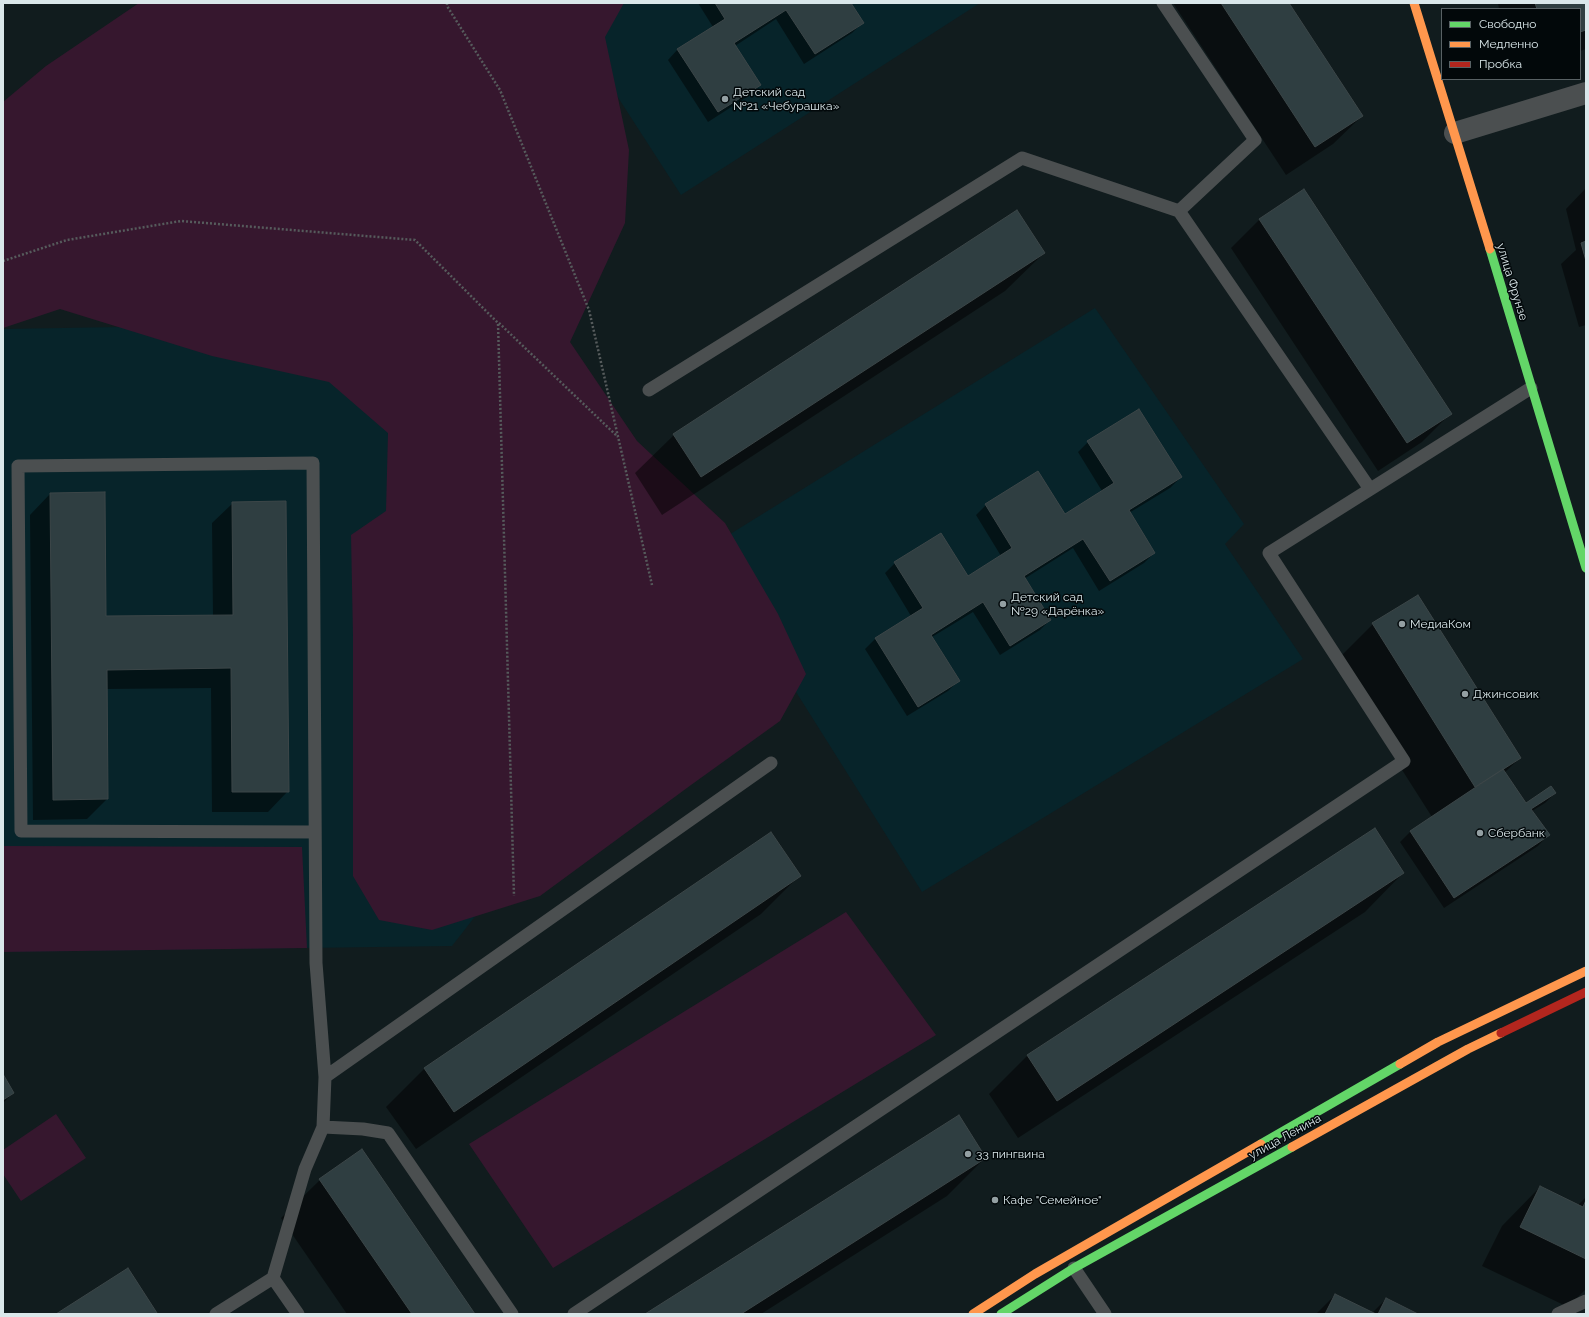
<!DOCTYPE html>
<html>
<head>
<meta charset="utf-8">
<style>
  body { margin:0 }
  #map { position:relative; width:1589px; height:1317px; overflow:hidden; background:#111c1e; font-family:Raleway,sans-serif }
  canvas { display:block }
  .frame { position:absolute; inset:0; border:4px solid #dae7ea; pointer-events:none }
  .legend { position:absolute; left:1441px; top:8px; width:140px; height:72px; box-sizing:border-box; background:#02080a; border:1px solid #586164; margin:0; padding:5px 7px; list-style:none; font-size:12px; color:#dae7ea }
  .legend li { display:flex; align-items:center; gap:8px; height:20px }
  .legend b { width:20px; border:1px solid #586164 }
</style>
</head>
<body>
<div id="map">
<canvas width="1589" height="1317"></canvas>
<div class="frame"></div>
<ul class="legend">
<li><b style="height:5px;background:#63d668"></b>Свободно</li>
<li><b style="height:5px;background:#ff974d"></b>Медленно</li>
<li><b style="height:5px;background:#b3261e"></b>Пробка</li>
</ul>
</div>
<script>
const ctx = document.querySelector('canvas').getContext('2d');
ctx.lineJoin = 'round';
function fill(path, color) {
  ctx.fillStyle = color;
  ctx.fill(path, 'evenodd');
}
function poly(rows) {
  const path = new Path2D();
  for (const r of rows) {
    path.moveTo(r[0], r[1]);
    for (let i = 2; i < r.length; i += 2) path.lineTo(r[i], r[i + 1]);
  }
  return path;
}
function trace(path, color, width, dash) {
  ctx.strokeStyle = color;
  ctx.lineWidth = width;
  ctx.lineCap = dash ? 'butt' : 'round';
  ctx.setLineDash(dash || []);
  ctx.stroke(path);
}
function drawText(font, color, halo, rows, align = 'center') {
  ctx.font = font + ' Raleway,sans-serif';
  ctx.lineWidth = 3;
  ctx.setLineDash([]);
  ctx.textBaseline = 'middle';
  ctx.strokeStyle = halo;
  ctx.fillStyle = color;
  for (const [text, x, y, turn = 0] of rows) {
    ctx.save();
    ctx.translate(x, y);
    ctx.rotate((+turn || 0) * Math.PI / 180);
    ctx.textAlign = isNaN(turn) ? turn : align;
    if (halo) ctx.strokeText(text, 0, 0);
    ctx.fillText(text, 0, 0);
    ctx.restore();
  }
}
fill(poly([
  [557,3,980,3,681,195],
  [1095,308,1244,524,1225,544,1303,659,922,892,706,549],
  [475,321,491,896,452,946,3,952,3,329]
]), '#07242a');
fill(poly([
  [139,3,624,3,605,37,629,150,625,223,570,342,637,441,725,523,778,614,806,674,780,721,691,785,540,896,432,930,379,920,353,876,353,636,351,535,386,511,388,433,329,382,212,356,60,309,3,328,3,102,46,66],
  [3,846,302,847,307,948,3,952],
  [846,912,936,1035,553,1268,469,1144],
  [56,1114,86,1158,21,1201,3,1174,3,1150]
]), '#36172e');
fill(poly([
  [698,3,850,3,862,23,852,33,804,64,776,19,735,46,760,85,750,95,708,122,668,60,678,49,713,27],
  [1173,3,1288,3,1362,116,1333,144,1286,175],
  [1498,3,1586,3,1586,49,1580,51,1580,9,1499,9],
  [1586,188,1586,325,1579,327,1561,264,1576,250,1566,209],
  [1260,219,1450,414,1422,442,1378,471,1231,248],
  [1044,253,1005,291,662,515,635,473,674,435],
  [1088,442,1181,477,1170,488,1129,513,1154,553,1144,563,1099,591,1073,548,1024,579,1050,620,1040,630,1000,655,973,612,932,637,959,680,948,691,907,716,865,649,875,639,911,616,885,573,895,563,967,577,1001,556,976,515,986,505,1065,515,1102,491,1078,452],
  [50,494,105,617,213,617,212,523,233,503,288,791,268,812,212,812,211,688,106,689,107,799,87,819,33,820,30,515],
  [1418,596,1520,758,1504,773,1526,804,1555,793,1545,803,1532,811,1548,835,1538,846,1444,908,1400,842,1410,832,1432,817,1334,663,1373,624],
  [1403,873,1365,912,1018,1138,989,1094,1028,1055],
  [799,876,761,914,416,1149,386,1107,425,1068],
  [3,1076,13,1093,3,1103],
  [985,1158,947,1196,761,1314,647,1314],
  [320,1180,474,1314,347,1314,281,1218],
  [1540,1187,1578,1205,1586,1197,1586,1289,1568,1307,1482,1266,1502,1226],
  [1335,1295,1372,1313,1386,1299,1415,1314,1316,1314]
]), '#0007');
const building = poly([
  [715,3,851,3,864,23,815,54,786,10,734,43,761,85,718,112,677,49,725,19,715,3],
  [1221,3,1289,3,1363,116,1315,147,1221,3],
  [1535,3,1586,3,1586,30,1580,32,1580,9,1537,9,1535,3],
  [1304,189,1452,414,1407,443,1259,219,1304,189],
  [1017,210,1045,253,701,477,673,434,1017,210],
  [1586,241,1586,261,1581,243,1586,241],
  [1139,409,1182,477,1129,510,1155,553,1110,581,1083,539,1024,576,1051,620,1010,646,983,602,931,635,960,681,918,707,875,638,923,608,894,562,941,533,968,576,1012,548,985,504,1038,471,1065,514,1114,483,1087,441,1139,409],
  [105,492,106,616,233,615,232,502,286,501,289,792,232,792,231,668,107,670,108,799,53,800,50,493,105,492],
  [1418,595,1521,758,1475,787,1372,623,1418,595],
  [1503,769,1526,803,1551,786,1556,793,1531,809,1550,835,1454,898,1410,831,1503,769],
  [1375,828,1404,873,1057,1101,1027,1055,1375,828],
  [771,832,801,876,454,1112,424,1068,771,832],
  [3,1074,14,1093,3,1100,3,1074],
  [959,1115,986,1158,741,1314,645,1314,959,1115],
  [362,1149,475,1314,412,1314,319,1179,362,1149],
  [1540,1186,1583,1207,1586,1200,1586,1259,1520,1227,1540,1186],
  [128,1268,157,1313,154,1314,56,1314,128,1268],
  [1335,1294,1376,1314,1325,1314,1335,1294],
  [1386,1298,1418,1314,1378,1314,1386,1298]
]);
fill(building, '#2f3e41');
trace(building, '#3c4648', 1);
trace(poly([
  [447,3,447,6,500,90,589,310,652,585],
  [3,261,67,240,181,221,415,240,498,323,514,896],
  [499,323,618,437]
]), '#565b5c', 2.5, [2, 2]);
trace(poly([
  [1163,3,1255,140,1179,211,1370,489],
  [649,390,1022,158,1179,211],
  [315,832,21,831,18,466,313,463,316,963,325,1077],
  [323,1127,363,1129,388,1133,512,1314],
  [1074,1268,1105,1314],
  [273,1278,298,1314],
  [216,1314,273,1278,305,1169,323,1127,325,1077,771,763],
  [574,1314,1404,761,1269,553,1531,388],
  [1558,1314,1586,1301]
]), '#4b4f50', 13);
trace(poly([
  [1455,133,1586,93]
]), '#4b4f50', 22);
trace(poly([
  [1490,249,1586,568],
  [1261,1144,1400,1064],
  [1001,1314,1074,1268,1292,1147]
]), '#63d668', 9);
trace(poly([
  [1414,3,1490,249],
  [1400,1064,1438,1042,1586,971],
  [1292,1147,1468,1049,1501,1033],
  [973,1314,1035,1274,1261,1144]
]), '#ff974d', 9);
trace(poly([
  [1501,1033,1586,992]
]), '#b3261e', 9);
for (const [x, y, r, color] of [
  [725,99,4,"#94a0a3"],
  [1003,604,4,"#94a0a3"],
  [1402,624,4,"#94a0a3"],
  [1465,694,4,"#94a0a3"],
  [1480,833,4,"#94a0a3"],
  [968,1154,4,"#94a0a3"],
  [995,1200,4,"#94a0a3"]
]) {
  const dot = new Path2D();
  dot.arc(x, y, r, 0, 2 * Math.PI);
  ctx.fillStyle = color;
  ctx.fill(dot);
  trace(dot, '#02080a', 1.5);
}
drawText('12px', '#dae7ea', '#02080a', [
  ["Детский сад",733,92],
  ["№21 «Чебурашка»",733,106],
  ["Детский сад",1011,597],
  ["№29 «Дарёнка»",1011,611],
  ["МедиаКом",1410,624],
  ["Джинсовик",1473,694],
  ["Сбербанк",1488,833],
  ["33 пингвина",976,1154],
  ["Кафе \"Семейное\"",1003,1200]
], 'left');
drawText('12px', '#dae7ea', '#02080a', [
  ["улица Фрунзе",1512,282,73],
  ["улица Ленина",1285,1137,-29]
]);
</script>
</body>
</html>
